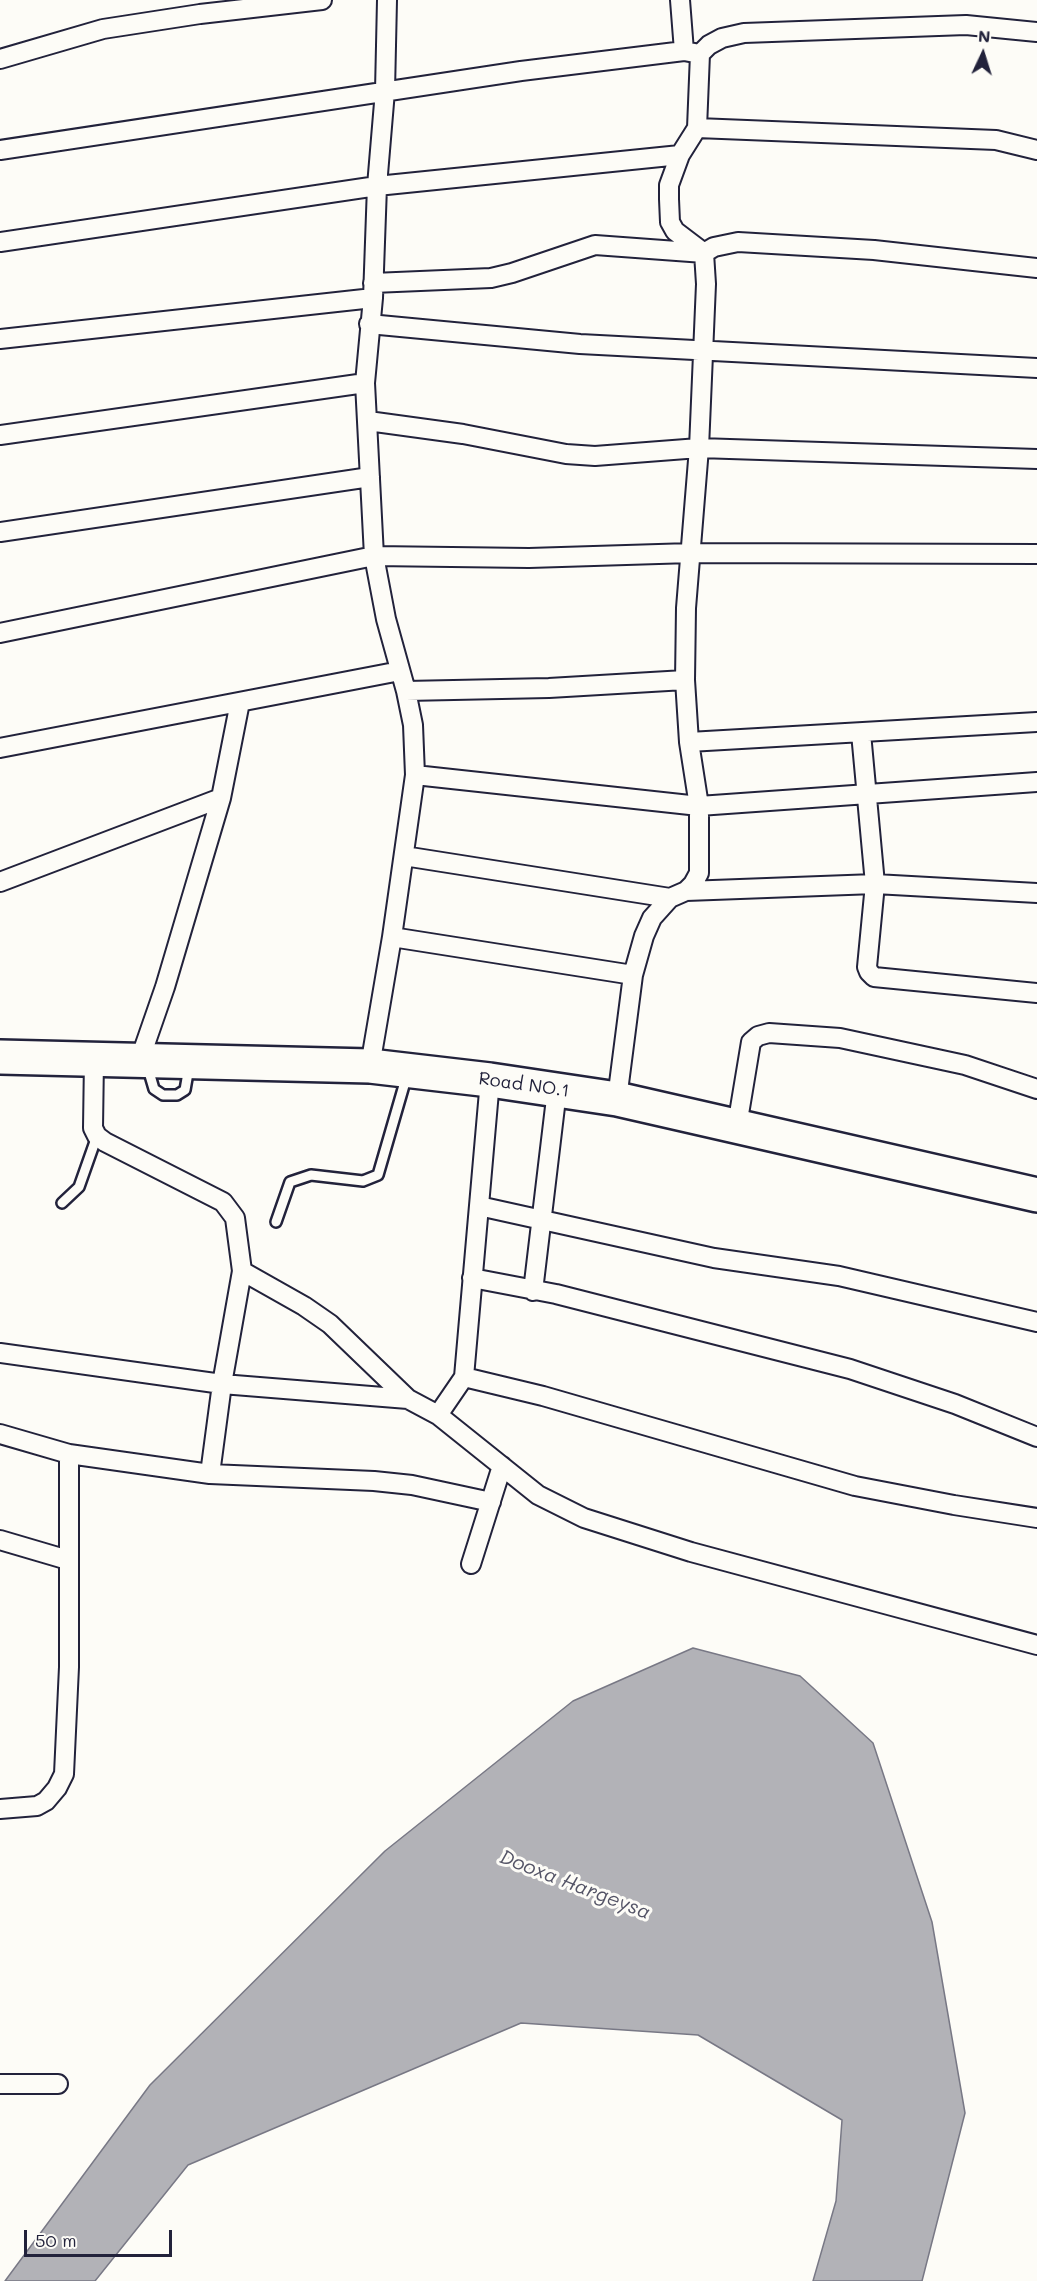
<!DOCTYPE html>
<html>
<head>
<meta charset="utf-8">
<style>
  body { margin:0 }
  #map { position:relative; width:1037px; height:2281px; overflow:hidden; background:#fdfcf7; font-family:Mali,sans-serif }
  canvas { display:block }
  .north { position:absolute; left:953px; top:24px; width:60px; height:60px; -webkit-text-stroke:4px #fdfcf7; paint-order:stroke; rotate:4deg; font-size:16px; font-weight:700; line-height:24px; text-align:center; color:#22223b }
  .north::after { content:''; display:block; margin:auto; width:21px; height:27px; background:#22223b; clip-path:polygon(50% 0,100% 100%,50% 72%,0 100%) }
  .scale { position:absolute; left:24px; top:2230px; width:148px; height:27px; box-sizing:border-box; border:3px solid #22223b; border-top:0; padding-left:8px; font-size:18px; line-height:21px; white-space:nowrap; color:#22223b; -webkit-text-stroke:4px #fdfcf7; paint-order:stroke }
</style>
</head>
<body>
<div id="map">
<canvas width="1037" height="2281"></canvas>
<div class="north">N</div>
<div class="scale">50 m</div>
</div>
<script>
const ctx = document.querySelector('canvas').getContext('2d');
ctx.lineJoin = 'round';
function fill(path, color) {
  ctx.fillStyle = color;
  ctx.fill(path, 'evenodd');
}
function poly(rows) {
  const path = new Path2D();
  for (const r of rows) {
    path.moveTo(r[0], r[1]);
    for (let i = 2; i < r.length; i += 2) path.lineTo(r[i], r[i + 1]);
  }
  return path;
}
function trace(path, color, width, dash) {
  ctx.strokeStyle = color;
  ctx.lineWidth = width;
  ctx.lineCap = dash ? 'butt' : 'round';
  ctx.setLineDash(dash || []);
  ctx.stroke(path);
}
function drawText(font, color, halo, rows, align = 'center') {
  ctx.font = font + ' Mali,sans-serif';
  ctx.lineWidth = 6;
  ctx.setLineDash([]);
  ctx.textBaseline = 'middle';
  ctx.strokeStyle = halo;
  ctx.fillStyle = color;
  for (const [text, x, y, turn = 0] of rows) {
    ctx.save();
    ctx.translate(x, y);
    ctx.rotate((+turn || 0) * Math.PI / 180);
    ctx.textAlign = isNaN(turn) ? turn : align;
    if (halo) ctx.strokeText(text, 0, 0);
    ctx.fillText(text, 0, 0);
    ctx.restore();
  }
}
const water = poly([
  [693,1648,800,1676,873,1743,932,1922,965,2113,922,2281,813,2281,836,2201,842,2120,698,2035,521,2023,188,2165,95,2281,5,2281,150,2085,385,1851,573,1701,693,1648]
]);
fill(water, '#b2b2b7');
trace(water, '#787885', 1.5);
const lane = poly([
  [147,1065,154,1089,163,1095,177,1095,185,1090,189,1067],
  [62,1203,79,1187,97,1136],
  [276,1222,290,1182,311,1175,363,1181,378,1175,407,1075]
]);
const street = poly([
  [680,0,684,51],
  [0,59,103,29,200,14,322,0],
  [697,128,996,140,1037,150],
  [0,150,521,71,684,51,700,54],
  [0,242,377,186,680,155],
  [373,283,491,278,512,273,595,245,704,253,714,247,738,242,874,250,1037,268],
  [369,324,580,344,1037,368],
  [0,339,373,298],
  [368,421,463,434,566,454,595,456,699,448,1037,459],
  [0,435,365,383],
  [0,532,370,477],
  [0,633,374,556,529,558,691,553,1037,554],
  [406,691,549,688,685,680],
  [861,733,875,884,867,967,869,972,874,977,1037,993],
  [689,742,1037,722],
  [0,748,400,671],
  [415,775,699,806,1037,782],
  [404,856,670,898],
  [0,882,221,798],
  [686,891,875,884,1037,893],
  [392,937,633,975],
  [94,1059,93,1128,97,1136,105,1142,223,1202,235,1218,242,1271,222,1384,210,1474,374,1481,412,1485,491,1502],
  [140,1059,165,987,221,798,240,702],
  [370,1066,392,937,415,775,413,725,406,691,386,619,374,556,365,383,373,298,377,186,385,91,387,0],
  [617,1099,633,975,644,936,652,918,670,898,686,891,693,884,699,873,699,806,689,742,685,680,686,608,699,448,706,284,704,253,675,231,670,222,669,199,669,185,680,155,697,128,700,54,709,45,722,38,744,33,966,25,1037,32],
  [737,1126,751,1042,758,1036,769,1033,840,1038,965,1065,1037,1089],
  [479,1206,714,1258,839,1276,1037,1322],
  [242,1271,304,1306,330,1324,408,1399,438,1415,538,1495,584,1518,691,1552,1037,1645],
  [472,1278,556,1294,850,1369,955,1404,1037,1437],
  [533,1291,557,1090],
  [0,1353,222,1384,408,1399],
  [464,1377,543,1396,855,1486,954,1505,1037,1518],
  [438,1415,464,1377,490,1080],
  [0,1434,69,1454,69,1667,64,1774,57,1788,46,1801,37,1806,0,1809],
  [69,1454,210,1474],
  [0,1540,68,1560],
  [471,1564,502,1466],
  [0,2084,58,2084]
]);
const highway = poly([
  [0,1057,370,1066,490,1080,617,1099,1037,1195]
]);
trace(lane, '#22223b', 14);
trace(street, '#22223b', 22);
trace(highway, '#22223b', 38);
trace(lane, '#fdfcf7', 9);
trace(street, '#fdfcf7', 18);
trace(highway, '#fdfcf7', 33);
drawText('18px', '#22223b', '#fdfcf7', [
  ["Road NO.1",524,1085,8]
]);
drawText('italic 20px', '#545466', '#fdfcf7', [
  ["Dooxa Hargeysa",575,1885,21]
]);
</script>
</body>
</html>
